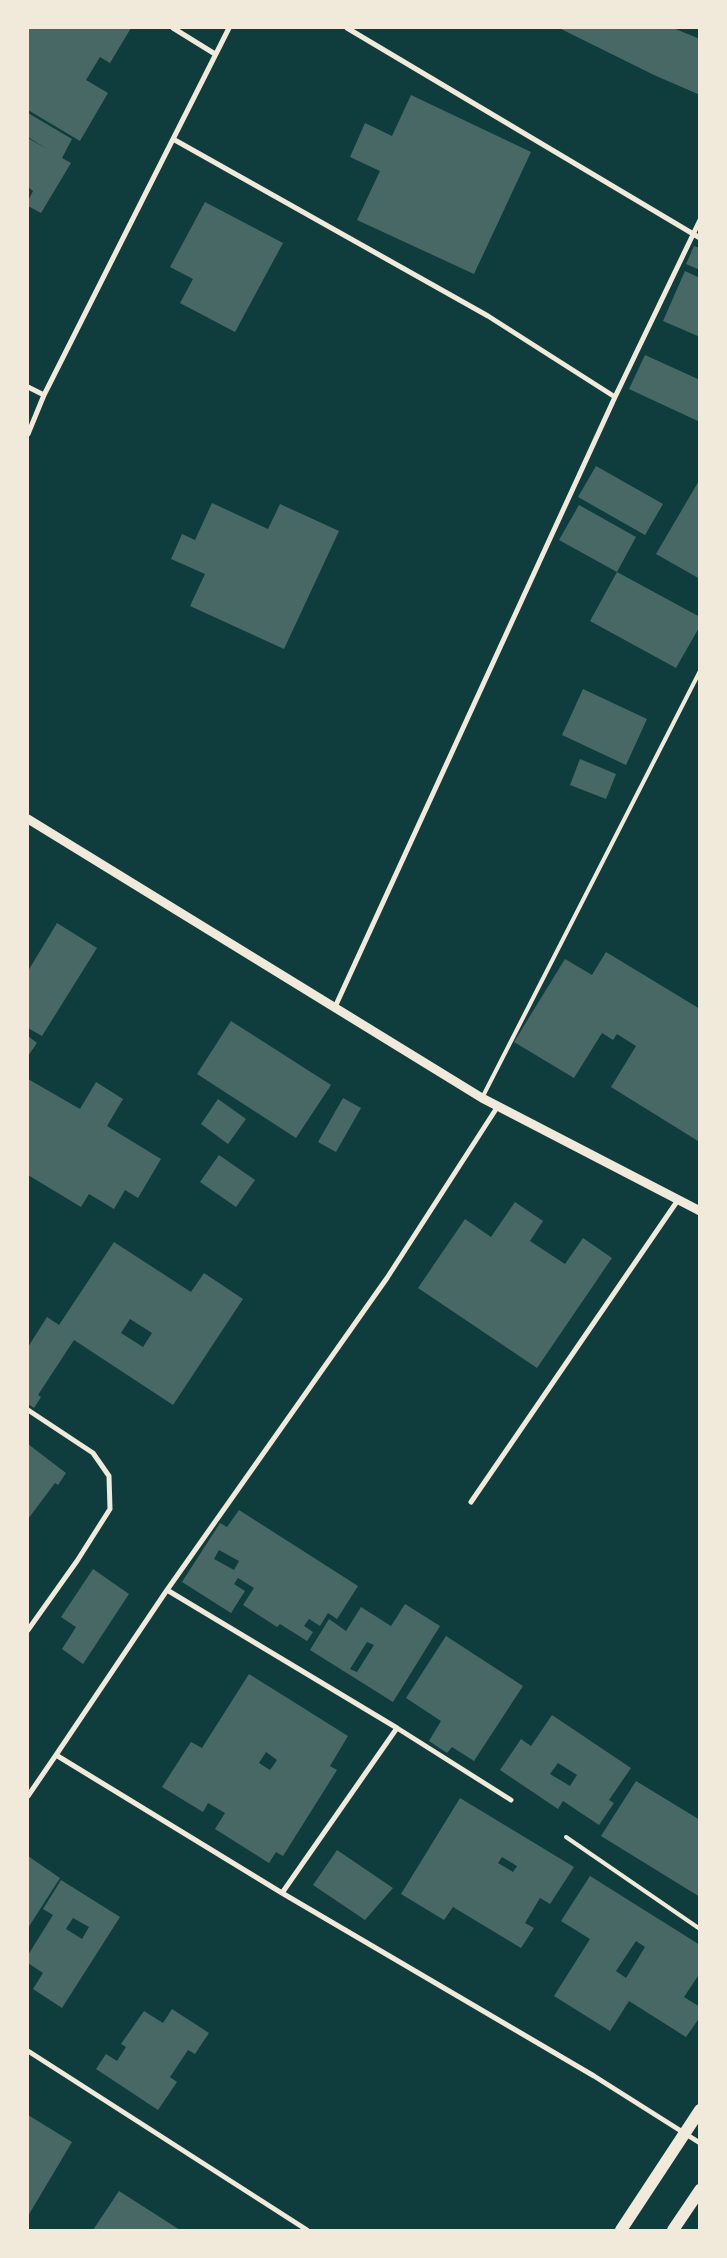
<!DOCTYPE html>
<html>
<head>
<meta charset="utf-8">
<style>
  body { margin:0 }
  #map { position:relative; width:727px; height:2258px; overflow:hidden; background:#0f3d3e; font-family:"Source Sans 3",sans-serif }
  canvas { display:block }
  .frame { position:absolute; inset:0; border:29px solid #f1e9da; pointer-events:none }
</style>
</head>
<body>
<div id="map">
<canvas width="727" height="2258"></canvas>
<div class="frame"></div>
</div>
<script>
const ctx = document.querySelector('canvas').getContext('2d');
ctx.lineJoin = 'round';
function fill(path, color) {
  ctx.fillStyle = color;
  ctx.fill(path, 'evenodd');
}
function poly(rows) {
  const path = new Path2D();
  for (const r of rows) {
    path.moveTo(r[0], r[1]);
    for (let i = 2; i < r.length; i += 2) path.lineTo(r[i], r[i + 1]);
  }
  return path;
}
function trace(path, color, width, dash) {
  ctx.strokeStyle = color;
  ctx.lineWidth = width;
  ctx.lineCap = dash ? 'butt' : 'round';
  ctx.setLineDash(dash || []);
  ctx.stroke(path);
}
fill(poly([
  [28,28,131,28,110,63,100,57,86,80,108,93,80,141,28,110],
  [559,28,673,28,700,39,700,95,654,75],
  [411,95,531,152,474,274,357,220,380,171,350,157,365,123,392,136],
  [28,113,72,139,62,158,71,163,41,213,28,206,28,201,33,191,28,187,28,138,47,149,28,137],
  [205,202,283,243,235,332,180,303,193,279,170,267],
  [694,246,700,248,700,270,686,264],
  [685,271,700,278,700,337,663,321],
  [645,355,700,380,700,422,629,389],
  [596,466,663,504,645,535,578,497],
  [700,479,700,579,656,554],
  [212,503,268,529,280,504,339,531,284,649,190,606,205,574,171,559,182,534,195,540],
  [579,505,636,537,617,572,700,617,700,626,676,668,590,621,617,572,559,540],
  [583,689,647,719,626,765,562,735],
  [580,759,616,774,606,799,570,785],
  [57,923,97,948,42,1036,28,1028,28,971],
  [606,952,700,1009,698,1141,611,1087,636,1046,617,1034,613,1040,602,1033,574,1078,514,1042,565,959,592,975],
  [231,1021,331,1085,296,1138,197,1074],
  [28,1036,37,1043,28,1056],
  [28,1079,80,1109,96,1082,123,1099,107,1126,161,1159,138,1198,125,1190,114,1209,89,1194,81,1207,28,1175],
  [343,1098,361,1108,336,1152,318,1142],
  [218,1099,246,1119,228,1144,201,1124],
  [219,1155,255,1180,236,1207,200,1182],
  [515,1202,543,1221,530,1241,565,1264,583,1238,612,1258,537,1368,418,1288,465,1219,491,1237],
  [114,1242,191,1292,204,1273,243,1299,173,1405,74,1340,38,1395,41,1397,34,1408,28,1404,28,1347,47,1317,59,1325],
  [130,1319,152,1333,143,1347,121,1333],
  [28,1444,66,1473,58,1485,55,1483,28,1519],
  [239,1510,358,1586,337,1619,328,1613,320,1626,309,1619,304,1626,313,1632,307,1641,280,1624,277,1627,243,1605,254,1588,238,1578,234,1584,245,1591,231,1613,182,1582,220,1523,227,1527],
  [219,1550,239,1561,234,1570,214,1559],
  [93,1569,129,1594,83,1664,62,1649,76,1627,61,1617],
  [405,1604,440,1626,393,1702,310,1650,329,1619,346,1631,361,1607,391,1626],
  [367,1642,374,1645,357,1672,350,1669],
  [446,1636,523,1686,474,1761,452,1747,447,1753,429,1741,441,1721,406,1698],
  [249,1674,348,1736,330,1766,337,1770,283,1856,276,1852,269,1863,215,1829,225,1813,208,1803,203,1812,162,1787,191,1742,202,1748],
  [266,1752,277,1760,270,1770,259,1763],
  [552,1715,631,1768,609,1800,614,1803,599,1825,563,1801,558,1809,500,1770,521,1739,531,1746],
  [558,1763,577,1775,570,1786,550,1774],
  [636,1781,700,1820,700,1897,601,1836],
  [460,1798,574,1867,550,1904,540,1898,525,1923,534,1928,521,1948,453,1907,444,1920,401,1894],
  [502,1857,517,1866,513,1872,498,1863],
  [337,1850,393,1888,365,1920,313,1885],
  [28,1856,60,1878,28,1928],
  [590,1876,700,1945,700,1973,684,1997,700,2007,700,2017,686,2037,629,2001,610,2031,554,1996,590,1939,561,1921],
  [636,1941,645,1947,626,1978,616,1971],
  [61,1880,120,1917,62,2008,33,1989,43,1973,28,1963,28,1955,53,1915,43,1909],
  [73,1918,89,1927,82,1939,66,1929],
  [172,2009,209,2033,195,2054,188,2050,170,2077,177,2082,158,2110,96,2069,106,2054,117,2061,126,2047,121,2044,144,2011,163,2023],
  [28,2115,72,2142,28,2216],
  [119,2191,180,2230,93,2230]
]), '#486865');
trace(poly([
  [482,1098,700,671],
  [566,1837,700,1929]
]), '#f1e9da', 4);
trace(poly([
  [173,28,215,54],
  [347,28,700,238],
  [173,139,488,316,615,397],
  [28,387,44,395],
  [28,434,44,395,229,28],
  [335,1007,615,397,700,220],
  [28,1410,93,1453,109,1476,110,1509,77,1561,28,1630],
  [471,1502,678,1200],
  [167,1590,387,1278,498,1106],
  [397,1728,511,1800],
  [56,1755,167,1590,397,1728,282,1893],
  [28,1796,56,1755,282,1893,594,2076,700,2143],
  [28,2051,307,2230]
]), '#f1e9da', 5);
trace(poly([
  [28,819,482,1098,700,1211]
]), '#f1e9da', 9);
trace(poly([
  [621,2230,700,2110],
  [673,2230,700,2190]
]), '#f1e9da', 12);
</script>
</body>
</html>
